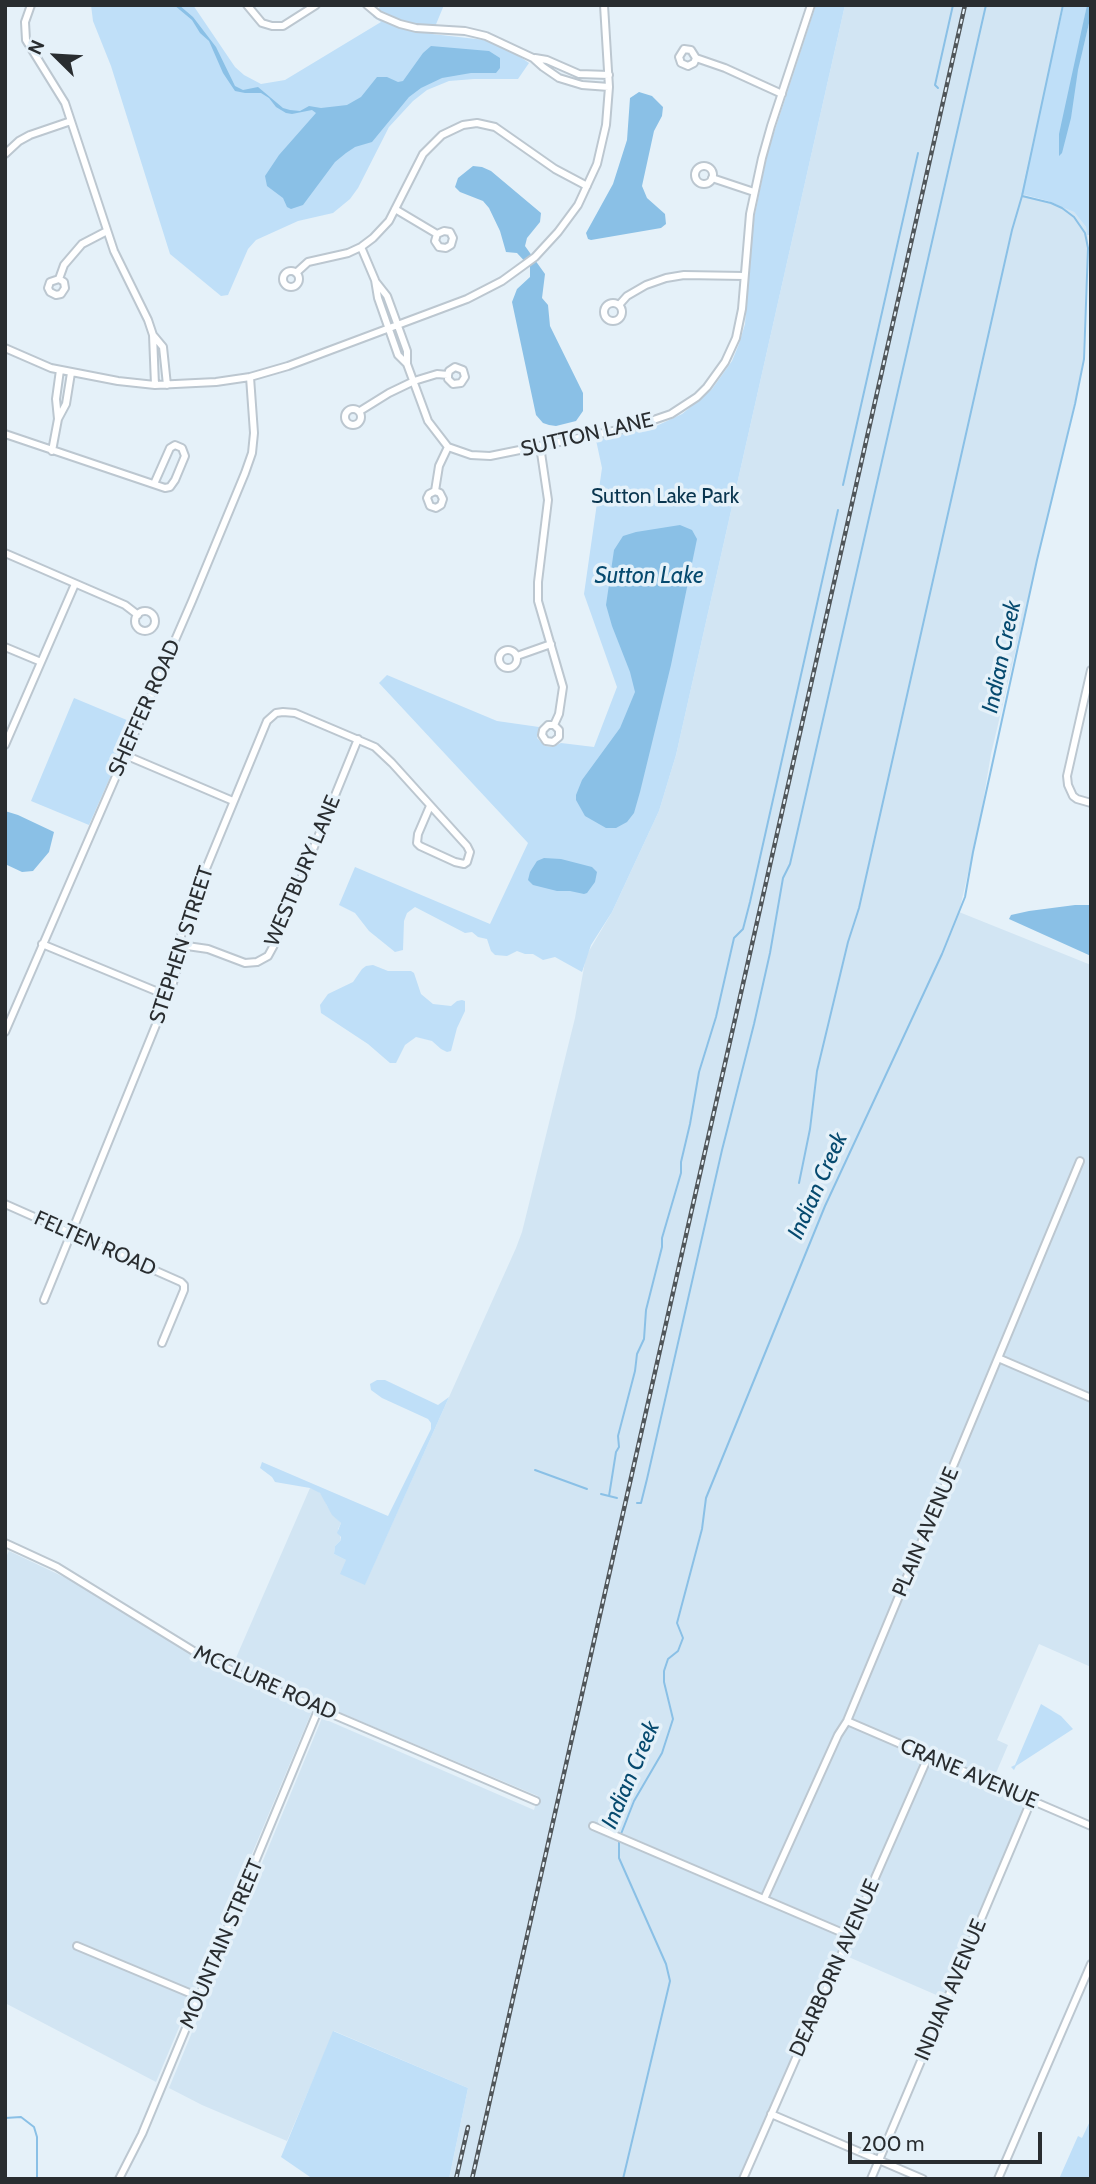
<!DOCTYPE html>
<html>
<head>
<meta charset="utf-8">
<style>
  body { margin:0 }
  #map { position:relative; width:1096px; height:2184px; overflow:hidden; background:#e5f1f9; font-family:Cabin,sans-serif }
  canvas { display:block }
  .frame { position:absolute; inset:0; border:7px solid #292d30; pointer-events:none }
  .north { position:absolute; left:21px; top:21px; width:70px; height:70px; -webkit-text-stroke:5px #e5f1f9; paint-order:stroke; rotate:294deg; font-size:19px; font-weight:700; line-height:28px; text-align:center; color:#292d30 }
  .north::after { content:''; display:block; margin:auto; width:24px; height:32px; background:#292d30; clip-path:polygon(50% 0,100% 100%,50% 72%,0 100%) }
  .scale { position:absolute; left:848px; top:2132px; width:194px; height:32px; box-sizing:border-box; border:4px solid #292d30; border-top:0; padding-left:9px; font-size:21px; line-height:24px; white-space:nowrap; color:#292d30; -webkit-text-stroke:5px #e5f1f9; paint-order:stroke }
</style>
</head>
<body>
<div id="map">
<canvas width="1096" height="2184"></canvas>
<div class="frame"></div>
<div class="north">N</div>
<div class="scale">200 m</div>
</div>
<script>
const ctx = document.querySelector('canvas').getContext('2d');
ctx.lineJoin = 'round';
function fill(path, color) {
  ctx.fillStyle = color;
  ctx.fill(path, 'evenodd');
}
function poly(rows) {
  const path = new Path2D();
  for (const r of rows) {
    if (r.length === 3) {
      path.moveTo(r[0] + r[2], r[1]);
      path.arc(r[0], r[1], r[2], 0, 2 * Math.PI);
      continue;
    }
    path.moveTo(r[0], r[1]);
    for (let i = 2; i < r.length; i += 2) path.lineTo(r[i], r[i + 1]);
  }
  return path;
}
function trace(path, color, width, dash) {
  ctx.strokeStyle = color;
  ctx.lineWidth = width;
  ctx.lineCap = dash ? 'butt' : 'round';
  ctx.setLineDash(dash || []);
  ctx.stroke(path);
}
function drawText(font, color, halo, rows, align = 'center') {
  ctx.font = font + ' Cabin,sans-serif';
  ctx.lineWidth = 7;
  ctx.setLineDash([]);
  ctx.textBaseline = 'middle';
  ctx.strokeStyle = halo;
  ctx.fillStyle = color;
  for (const [text, x, y, turn = 0] of rows) {
    ctx.save();
    ctx.translate(x, y);
    ctx.rotate((+turn || 0) * Math.PI / 180);
    ctx.textAlign = isNaN(turn) ? turn : align;
    if (halo) ctx.strokeText(text, 0, 0);
    ctx.fillText(text, 0, 0);
    ctx.restore();
  }
}
fill(poly([
  [845,5,1064,5,1021,194,1062,206,1074,212,1086,227,1088,237,1083,359,1079,384,991,754,979,826,959,912,1091,965,1091,1667,1039,1644,997,1740,1008,1745,990,1787,1030,1806,948,2000,844,1955,746,2179,449,2179,468,2088,334,2031,287,2141,202,2105,169,2088,322,1718,534,1810,538,1796,232,1667,310,1488,317,1490,324,1497,327,1506,341,1523,338,1529,341,1540,335,1546,334,1554,346,1560,365,1584,516,1248,522,1232,575,1018,586,956,612,912,659,811,676,755],
  [9,1551,104,1596,203,1663,312,1711,156,2082,5,2003,5,1559]
]), '#d2e5f3');
fill(poly([
  [91,5,193,5,235,67,244,75,261,84,285,80,381,22,373,17,381,5,444,5,432,34,485,40,516,54,529,63,518,79,474,79,449,81,427,90,413,101,389,127,358,188,350,199,333,213,298,221,256,240,248,249,228,295,221,296,170,254,111,66,93,21],
  [816,5,845,5,676,755,659,811,612,912,591,945,582,972,555,957,543,960,533,954,525,954,517,951,507,956,495,955,491,951,487,939,478,937,472,932,465,933,415,907,407,913,404,921,403,950,395,952,369,931,355,913,339,905,355,867,490,924,528,843,379,683,387,675,497,721,539,727,537,738,545,746,552,747,561,743,594,747,617,687,584,594,602,468,596,440,652,428,682,414,712,389,732,361,739,344,745,324,752,228,768,151],
  [1064,5,1087,5,1079,47,1083,48,1091,15,1091,235,1087,235,1086,227,1074,212,1048,201,1021,194],
  [74,698,134,723,89,825,31,801],
  [373,965,388,971,411,971,414,973,421,994,433,1004,451,1006,457,1001,462,1000,465,1001,465,1011,457,1028,451,1051,447,1052,441,1049,432,1041,416,1037,405,1045,396,1063,390,1063,368,1044,321,1013,320,1005,328,994,353,982,362,969,366,966],
  [377,1380,385,1380,438,1405,449,1397,365,1585,340,1574,346,1560,334,1554,335,1546,341,1540,341,1537,337,1533,341,1523,332,1515,320,1493,310,1488,275,1482,272,1477,260,1468,262,1462,388,1516,431,1429,431,1423,428,1419,382,1398,371,1390,370,1384],
  [1041,1704,1061,1716,1073,1729,1016,1766,1014,1770,1011,1767,1015,1765],
  [333,2031,468,2088,449,2179,313,2179,281,2157],
  [1091,2119,1091,2179,1059,2179,1078,2136,1082,2138]
]), '#bfdff8');
fill(poly([
  [174,5,179,5,193,17,216,47,235,86,243,90,258,87,283,108,290,110,300,111,309,106,321,108,347,105,361,97,377,77,387,77,398,82,403,81,423,53,431,46,489,51,500,58,500,68,496,73,471,73,442,78,421,88,409,97,372,142,355,147,346,153,335,162,303,205,291,209,287,207,283,198,267,186,265,176,279,155,316,113,312,110,292,114,286,113,276,107,269,98,261,93,245,93,235,91,223,73,209,41,200,33,192,20],
  [1087,5,1091,5,1091,15,1078,70,1071,118,1062,153,1059,156,1059,134],
  [639,92,652,96,663,107,662,116,654,131,642,186,647,198,665,214,666,224,661,228,591,240,588,239,586,233,613,184,627,140,630,98],
  [473,166,482,167,491,171,541,213,540,222,527,238,525,246,545,274,542,298,548,305,550,326,583,393,583,411,576,421,556,426,549,425,543,423,536,415,512,302,517,289,530,277,530,267,517,253,506,252,500,231,489,208,483,201,460,192,455,187,458,178],
  [680,525,692,530,697,539,671,665,640,792,634,813,627,822,616,828,606,828,585,816,576,800,576,795,582,780,620,728,635,692,630,672,612,626,606,605,614,550,623,536,636,532],
  [5,811,18,815,54,832,49,852,33,871,22,872,5,864],
  [544,858,561,859,592,867,597,872,595,882,587,893,584,894,570,891,557,891,533,885,528,880,530,872,537,861],
  [1075,905,1091,905,1091,956,1009,919,1011,915,1029,911]
]), '#8ac0e6');
trace(poly([
  [938,88,935,85,953,5],
  [1022,196,1063,5],
  [843,485,918,153],
  [535,1470,587,1489],
  [601,1494,617,1498],
  [609,1496,616,1452,619,1447,618,1436,635,1371,637,1354,644,1339,646,1310,662,1247,662,1238,681,1173,681,1162,690,1124,699,1072,716,1017,734,938,743,929,750,902,838,510],
  [637,1503,641,1503,647,1479,722,1150,754,1024,770,953,783,878,790,864,986,5],
  [621,1834,634,1801,662,1753,673,1719,664,1682,664,1671,668,1659,678,1651,683,1638,677,1623,702,1529,706,1498,825,1206,942,954,965,897,973,852,1037,560,1075,404,1084,359,1088,248,1085,233,1074,217,1062,208,1051,203,1022,196,1012,230,859,908,848,942,817,1071,810,1129,799,1183],
  [619,1839,619,1858,666,1964,670,1981,623,2179],
  [5,2118,21,2117,34,2127,37,2137,37,2179]
]), '#8ac0e6', 2);
const street = poly([
  [31,5,25,22,26,40,65,103,114,251,148,320,153,335,155,385],
  [247,5,262,23,272,26,283,26,316,5],
  [367,5,379,15,400,24,416,28,465,31,486,36,533,58,543,67,559,78,582,85,609,87],
  [535,58,547,60,579,74,609,75],
  [696,58,694,63,688,66,681,63,679,57,684,49,691,50,696,58,725,68,782,94],
  [5,154,19,141,30,135,71,121],
  [704,175,9],
  [712,178,754,192],
  [395,209,437,234,444,231,450,232,453,238,451,245,446,248,439,247,435,241,437,234],
  [361,247,375,280,378,298,398,355,407,364,428,421,448,447,471,455,490,456,633,427,671,414,697,397,707,387,725,362,736,338,742,309,750,214,762,158,771,126,811,5],
  [291,279,8],
  [296,273,308,262,348,253,361,247,373,238,389,221,423,154,442,135,463,125,477,123,495,127,555,169,587,186],
  [59,279,64,282,65,288,61,294,56,295,50,292,48,288,50,282,59,279,64,265,82,244,107,231],
  [376,282,387,296,394,315,407,351,407,364],
  [613,312,9],
  [619,305,627,296,646,285,666,278,684,275,744,276],
  [153,335,163,347,167,385],
  [5,348,51,368,118,381,155,385,216,382,250,377,288,366,467,299,502,281,535,257,558,232,578,205,597,164,606,125,609,87,604,5],
  [353,417,8],
  [360,411,389,393,414,381,437,374,448,375,449,371,455,367,463,370,465,377,461,383,453,384,448,379,448,375],
  [58,419,56,399,60,370],
  [5,434,165,488,170,487,175,480,185,456,182,448,175,445,170,448,154,484],
  [540,446,548,500,538,582,538,601,563,687,559,714,554,725,548,725,543,730,542,735,546,741,553,742,559,737,559,730,554,725],
  [52,451,58,419,66,404,71,373],
  [435,491,440,493,443,499,441,505,436,508,430,506,427,498,429,494,435,491,439,466,448,447],
  [5,553,125,605,138,615],
  [145,621,10],
  [5,647,41,662],
  [508,659,9],
  [517,656,551,644],
  [1091,670,1067,776,1068,785,1073,796,1077,799,1091,803],
  [5,745,75,584],
  [125,755,233,801],
  [42,944,168,996],
  [180,945,208,949,245,963,257,962,268,956,274,945,358,739],
  [5,1032,192,601,245,473,252,453,254,433,250,377],
  [5,1204,181,1282,184,1285,184,1290,162,1343],
  [44,1300,173,983,178,965,181,936,186,917,267,721,276,713,283,712,295,713,375,747,392,763,467,846,470,852,467,862,464,864,455,862,420,846,417,843,418,834,430,806],
  [998,1358,1091,1398],
  [5,1543,57,1567,200,1655,245,1677,536,1801],
  [847,1721,1091,1826],
  [593,1826,850,1936],
  [764,1899,838,1735,847,1721,1080,1161],
  [77,1946,199,1997],
  [771,2114,923,2179],
  [119,2179,142,2134,319,1708],
  [743,2179,928,1757],
  [871,2179,1031,1801],
  [998,2179,1091,1964]
]);
trace(street, '#bcc7d0', 10);
trace(street, '#fff', 6);
const rail = poly([
  [456,2179,468,2127],
  [472,2179,965,5]
]);
trace(rail, '#50565a', 4.5);
trace(rail, '#e5f1f9', 2, [5]);
drawText('21px', '#292d30', '#e5f1f9', [
  ["SUTTON LANE",587,435,-13],
  ["SHEFFER ROAD",145,708,-66],
  ["WESTBURY LANE",303,871,-67],
  ["STEPHEN STREET",182,945,-72],
  ["FELTEN ROAD",95,1244,24],
  ["PLAIN AVENUE",926,1532,-67],
  ["MCCLURE ROAD",265,1683,24],
  ["CRANE AVENUE",969,1774,23],
  ["MOUNTAIN STREET",222,1944,-67],
  ["DEARBORN AVENUE",835,1968,-66],
  ["INDIAN AVENUE",951,1990,-67]
]);
drawText('21px', '#09354f', '#e5f1f9', [
  ["Sutton Lake Park",665,497]
]);
drawText('italic 23px', '#064a6f', '#e5f1f9', [
  ["Sutton Lake",649,576],
  ["Indian Creek",1002,657,-78],
  ["Indian Creek",818,1186,-66],
  ["Indian Creek",631,1775,-67]
]);
</script>
</body>
</html>
